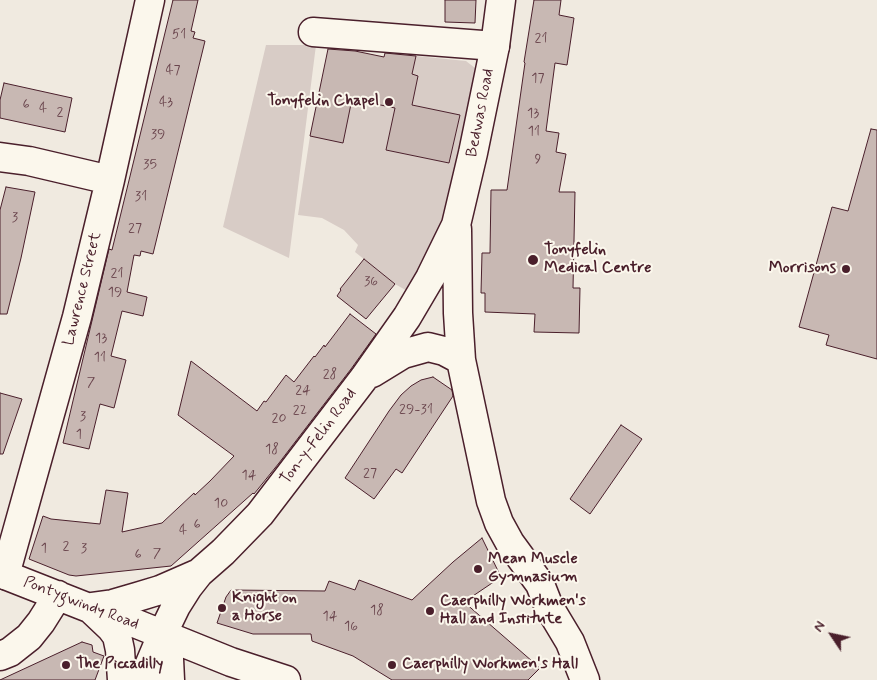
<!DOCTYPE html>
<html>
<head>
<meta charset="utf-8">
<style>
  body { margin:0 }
  #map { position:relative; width:877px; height:680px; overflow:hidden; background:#f0eae0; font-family:Mynerve,sans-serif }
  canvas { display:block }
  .north { position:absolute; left:807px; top:610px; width:50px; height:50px; -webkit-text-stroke:4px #fbf7ec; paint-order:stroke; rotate:304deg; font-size:14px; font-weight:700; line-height:20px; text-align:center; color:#4a1f2b }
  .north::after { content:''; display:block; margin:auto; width:18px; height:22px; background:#4a1f2b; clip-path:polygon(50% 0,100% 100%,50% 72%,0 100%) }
</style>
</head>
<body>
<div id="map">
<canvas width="877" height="680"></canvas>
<div class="north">N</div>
</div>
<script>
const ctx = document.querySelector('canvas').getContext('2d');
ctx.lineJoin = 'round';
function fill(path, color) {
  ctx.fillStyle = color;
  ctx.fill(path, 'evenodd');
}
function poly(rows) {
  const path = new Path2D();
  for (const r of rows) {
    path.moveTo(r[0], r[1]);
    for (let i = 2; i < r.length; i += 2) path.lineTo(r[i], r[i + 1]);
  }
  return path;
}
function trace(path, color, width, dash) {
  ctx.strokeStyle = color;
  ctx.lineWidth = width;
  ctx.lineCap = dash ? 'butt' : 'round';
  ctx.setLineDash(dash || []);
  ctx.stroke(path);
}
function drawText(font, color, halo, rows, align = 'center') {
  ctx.font = font + ' Mynerve,sans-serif';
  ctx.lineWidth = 4;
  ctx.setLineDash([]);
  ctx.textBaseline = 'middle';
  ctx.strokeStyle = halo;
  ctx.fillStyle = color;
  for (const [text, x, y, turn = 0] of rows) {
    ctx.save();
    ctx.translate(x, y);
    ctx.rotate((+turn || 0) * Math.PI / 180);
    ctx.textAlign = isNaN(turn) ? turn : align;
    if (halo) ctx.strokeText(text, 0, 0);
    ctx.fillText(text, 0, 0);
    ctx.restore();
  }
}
fill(poly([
  [266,45,316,45,289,258,223,227],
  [416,56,466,61,475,68,451,195,437,235,409,292,395,284,355,252,358,245,344,230,322,218,298,215,310,136,343,142,352,99,395,108,386,150,449,163,460,115,412,105,418,76,412,74]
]), '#d8ccc6');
const building = poly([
  [173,0,198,0,191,31,195,32,193,38,205,41,153,254,141,251,140,256,134,255,127,292,147,297,143,316,122,311,111,356,126,360,114,408,100,404,89,449,63,443,109,249,112,250,173,0],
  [445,0,476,0,475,23,445,22,445,0],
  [534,0,561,0,559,15,574,18,567,65,555,63,546,131,559,133,556,152,566,154,559,192,575,192,573,288,580,288,579,333,534,332,535,314,485,312,485,293,481,293,482,253,490,253,491,190,507,190,525,63,524,62,534,0],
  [328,49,355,51,384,57,385,53,416,56,412,74,418,76,412,105,460,115,449,163,386,150,395,108,352,99,343,143,310,136,328,49],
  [4,83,72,98,65,132,0,118,0,100,4,83],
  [871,129,877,130,877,359,826,345,829,335,799,327,832,207,848,211,871,129],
  [6,187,35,192,21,258,7,314,0,314,0,210,6,187],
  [364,259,395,284,366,319,337,296,341,290,340,289,364,259],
  [350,314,376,334,351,369,279,463,254,494,253,493,171,566,76,576,69,575,29,559,43,516,51,519,100,524,106,490,128,493,122,532,162,523,194,493,195,495,210,481,234,456,178,415,191,361,257,411,264,401,266,402,286,375,294,382,314,356,315,357,324,345,325,347,350,314],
  [433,377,452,390,453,396,402,473,396,469,374,499,345,478,389,411,401,395,411,386,421,380,433,377],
  [0,393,22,399,3,454,0,454,0,393],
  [621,425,642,439,590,514,570,499,621,425],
  [482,538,501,577,464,602,540,668,528,680,392,680,353,656,312,641,311,634,253,634,217,623,226,597,231,590,325,591,329,581,355,590,359,580,412,600,453,562,482,538],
  [82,642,92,645,93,652,104,656,95,680,0,680,82,642]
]);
fill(building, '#c8b8b3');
trace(building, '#4a1f2b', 1);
const minor = poly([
  [313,32,495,46],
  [0,157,29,161,110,180],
  [5,575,77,317,110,180,150,0]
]);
const major = poly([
  [457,229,458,313,461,360,491,501,499,523,510,543,540,584,549,607,570,642,585,680],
  [372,373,403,354,428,347,444,351,461,360],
  [0,573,89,608,127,620,231,662,286,680],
  [91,607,113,604,137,597,160,590,199,573],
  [92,610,111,628,117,636,120,650,122,680],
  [162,635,169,659,170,680],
  [0,656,10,652,29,637,41,622,58,595],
  [143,680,162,635,176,606,188,587,199,573,223,552,260,514,364,378,407,317,430,278,456,225,473,153,495,46,501,0]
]);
trace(minor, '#4a1f2b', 31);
trace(major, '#4a1f2b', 31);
trace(minor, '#fbf7ec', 28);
trace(major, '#fbf7ec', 28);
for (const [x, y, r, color] of [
  [389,102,5,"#4a1f2b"],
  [533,260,6,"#4a1f2b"],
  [846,269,5,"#4a1f2b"],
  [478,569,5,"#4a1f2b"],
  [222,608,5,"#4a1f2b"],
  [430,611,5,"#4a1f2b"],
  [66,665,5,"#4a1f2b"],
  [392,665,5,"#4a1f2b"]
]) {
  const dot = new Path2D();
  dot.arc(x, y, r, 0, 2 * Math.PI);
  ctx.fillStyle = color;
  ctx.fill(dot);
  trace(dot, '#fbf7ec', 2);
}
drawText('14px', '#6a454d', null, [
  ["51",179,35],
  ["21",541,39],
  ["47",173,71],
  ["17",538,79],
  ["43",166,103],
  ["6",26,105],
  ["4",43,109],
  ["2",60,113],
  ["13",533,114],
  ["11",534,132],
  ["39",158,135],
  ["9",538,160],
  ["35",150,165],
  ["31",141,197],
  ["3",15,218],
  ["27",135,229],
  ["21",117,274],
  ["36",371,282],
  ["19",115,293],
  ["13",101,339],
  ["11",100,358],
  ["28",330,375],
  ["7",91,383],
  ["24",303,391],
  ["29-31",416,410],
  ["22",300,411],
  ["3",83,417],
  ["20",279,419],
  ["1",79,435],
  ["18",272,450],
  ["27",370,474],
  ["14",249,476],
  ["10",221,504],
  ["6",197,525],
  ["4",183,531],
  ["2",66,547],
  ["1",44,549],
  ["3",84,549],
  ["7",157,554],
  ["6",138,555],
  ["18",377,611],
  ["14",330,617],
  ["16",351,627]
]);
drawText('bold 16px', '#4a1f2b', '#fbf7ec', [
  ["Tonyfelin Chapel",379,102,"right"],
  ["Tonyfelin",544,251],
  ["Medical Centre",544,269],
  ["Morrisons",836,269,"right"],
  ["Mean Muscle",488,560],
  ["Gymnasium",488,578],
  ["Knight on",232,599],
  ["a Horse",232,617],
  ["Caerphilly Workmen's",440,602],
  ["Hall and Institute",440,620],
  ["The Piccadilly",76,665],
  ["Caerphilly Workmen's Hall",402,665]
], 'left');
drawText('16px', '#4a1f2b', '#fbf7ec', [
  ["Bedwas Road",481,113,-79],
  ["Lawrence Street",83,289,-76],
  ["Ton-y-Felin Road",319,437,-53],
  ["Pontygwindy Road",81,604,21]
]);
</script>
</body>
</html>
